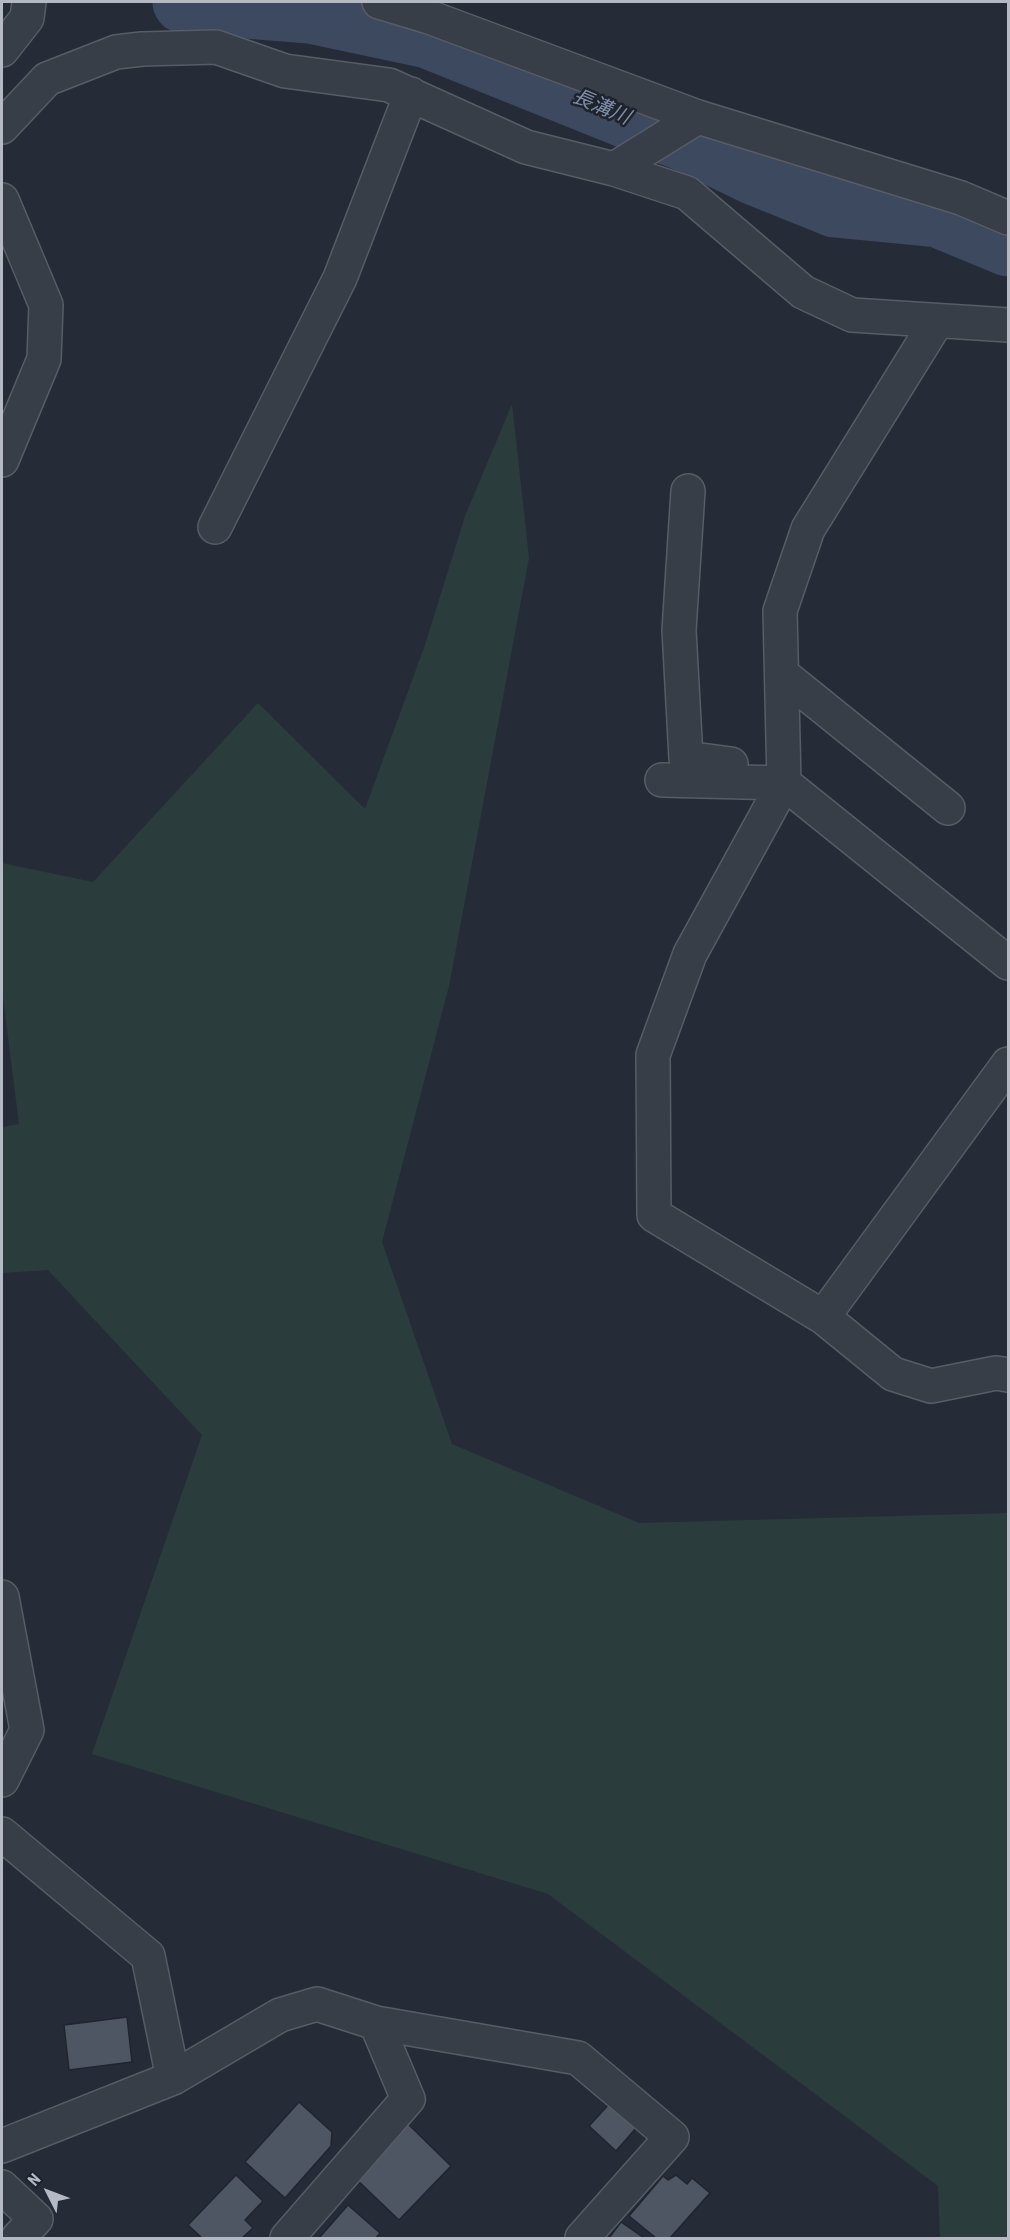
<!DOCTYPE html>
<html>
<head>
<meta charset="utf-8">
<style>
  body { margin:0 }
  #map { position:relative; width:1010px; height:2240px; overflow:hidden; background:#252c38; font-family:"Roboto Condensed",sans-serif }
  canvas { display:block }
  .frame { position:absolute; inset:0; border:3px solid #b4b9c4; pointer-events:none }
  .north { position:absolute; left:18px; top:2162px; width:60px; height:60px; -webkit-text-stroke:4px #1e232d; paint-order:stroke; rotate:312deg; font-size:16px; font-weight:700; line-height:24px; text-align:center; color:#b4b9c4 }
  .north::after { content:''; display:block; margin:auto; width:21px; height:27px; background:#b4b9c4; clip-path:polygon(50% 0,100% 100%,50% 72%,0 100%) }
</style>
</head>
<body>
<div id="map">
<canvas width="1010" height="2240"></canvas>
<div class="frame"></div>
<div class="north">N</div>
</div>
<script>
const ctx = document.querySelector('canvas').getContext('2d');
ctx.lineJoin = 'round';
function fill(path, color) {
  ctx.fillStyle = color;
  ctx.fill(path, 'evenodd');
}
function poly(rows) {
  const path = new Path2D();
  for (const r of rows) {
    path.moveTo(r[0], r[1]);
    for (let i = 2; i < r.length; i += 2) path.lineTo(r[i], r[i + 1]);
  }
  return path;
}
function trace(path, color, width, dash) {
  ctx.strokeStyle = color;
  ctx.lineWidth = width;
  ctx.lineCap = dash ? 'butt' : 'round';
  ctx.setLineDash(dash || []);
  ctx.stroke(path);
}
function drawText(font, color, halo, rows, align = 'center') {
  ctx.font = font + ' "Roboto Condensed","Noto Sans JP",sans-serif';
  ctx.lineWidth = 5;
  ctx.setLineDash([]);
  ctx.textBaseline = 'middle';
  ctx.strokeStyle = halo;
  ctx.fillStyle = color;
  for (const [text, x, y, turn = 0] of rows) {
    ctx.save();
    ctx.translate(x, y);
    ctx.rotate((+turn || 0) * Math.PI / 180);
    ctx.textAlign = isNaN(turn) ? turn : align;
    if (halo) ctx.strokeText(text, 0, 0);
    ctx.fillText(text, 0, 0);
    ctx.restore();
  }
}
fill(poly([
  [512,404,529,558,449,986,382,1242,452,1444,639,1523,1008,1513,1008,2238,940,2238,938,2186,548,1894,92,1754,202,1435,48,1270,2,1273,2,1127,19,1124,2,989,2,863,93,882,258,703,365,809,425,645,465,516]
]), '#2b3c3d');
trace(poly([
  [184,2,310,12,428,37,687,141,753,173,835,206,938,216,1008,245]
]), '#3d495f', 63);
const building = poly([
  [127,2017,132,2062,69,2070,64,2025,127,2017],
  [299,2102,332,2132,331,2146,285,2198,245,2162,299,2102],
  [611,2102,637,2127,616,2151,589,2126,611,2102],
  [407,2123,451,2166,399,2220,355,2178,407,2123],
  [236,2175,263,2201,245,2220,253,2228,242,2238,202,2238,188,2225,236,2175],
  [676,2175,687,2184,692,2178,710,2193,670,2238,656,2238,629,2216,663,2176,668,2180,676,2175],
  [348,2205,380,2233,376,2238,319,2238,348,2205],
  [621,2222,644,2238,609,2238,621,2222]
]);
fill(building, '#4e5663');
trace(building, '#20252f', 1.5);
const minor = poly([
  [379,2,429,17,698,117],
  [2,50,27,18,29,2],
  [2,127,47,79,116,52,142,49,216,47,285,71,389,85,526,147,614,169,687,193,803,292,852,315,1008,325],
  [614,169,698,117,961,198,1008,218],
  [2,200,46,305,44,359,2,460],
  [937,321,808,529,780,611,784,783,690,954,653,1055,654,1215,823,1317,893,1374,931,1386,996,1373,1008,1375],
  [688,491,679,630,686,758,731,764],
  [215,527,340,278,411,94],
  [782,674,948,808],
  [662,780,784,783,1008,963],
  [823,1317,1008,1064],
  [2,1597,27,1730,2,1780],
  [2,1834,148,1956,173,2078],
  [2,2146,173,2078,280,2015,317,2004,376,2023,578,2058,672,2137,582,2238],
  [2,2187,36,2219,18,2238],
  [287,2238,408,2099,376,2023]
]);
trace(minor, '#575c66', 36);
trace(minor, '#383e48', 33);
drawText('italic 20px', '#7f8ea9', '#1e232d', [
  ["長溝川",601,108,23]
]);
</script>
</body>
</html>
